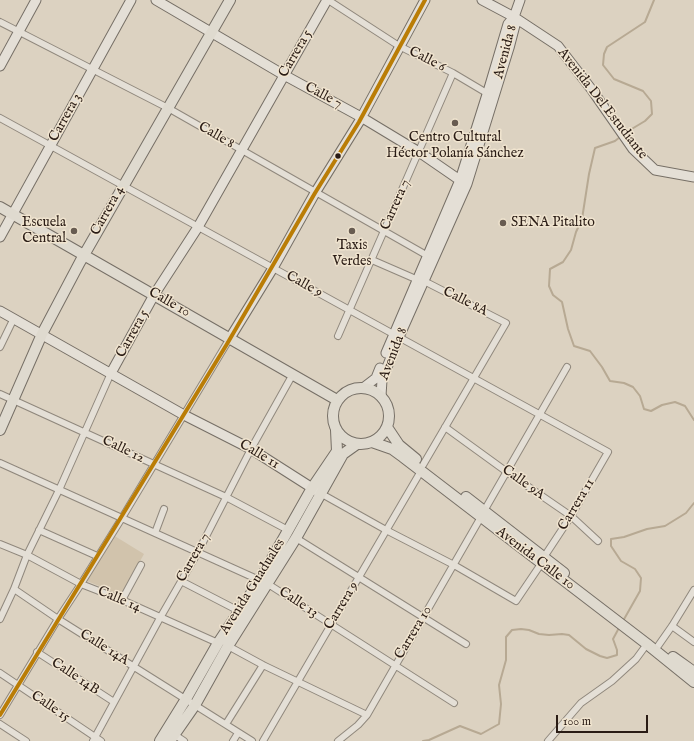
<!DOCTYPE html>
<html>
<head>
<meta charset="utf-8">
<style>
  body { margin:0 }
  #map { position:relative; width:694px; height:741px; overflow:hidden; background:#dcd2c1; font-family:"IM FELL English",serif }
  canvas { display:block }
  .scale { position:absolute; left:556px; top:715px; width:92px; height:18px; box-sizing:border-box; border:2px solid #2a1c15; border-top:0; padding-left:5px; font-size:12px; line-height:14px; white-space:nowrap; color:#2a1c15; -webkit-text-stroke:3px #f0e4cf; paint-order:stroke }
</style>
</head>
<body>
<div id="map">
<canvas width="694" height="741"></canvas>
<div class="scale">100 m</div>
</div>
<script>
const ctx = document.querySelector('canvas').getContext('2d');
ctx.lineJoin = 'round';
function fill(path, color) {
  ctx.fillStyle = color;
  ctx.fill(path, 'evenodd');
}
function poly(rows) {
  const path = new Path2D();
  for (const r of rows) {
    if (r.length === 3) {
      path.moveTo(r[0] + r[2], r[1]);
      path.arc(r[0], r[1], r[2], 0, 2 * Math.PI);
      continue;
    }
    path.moveTo(r[0], r[1]);
    for (let i = 2; i < r.length; i += 2) path.lineTo(r[i], r[i + 1]);
  }
  return path;
}
function trace(path, color, width, dash) {
  ctx.strokeStyle = color;
  ctx.lineWidth = width;
  ctx.lineCap = dash ? 'butt' : 'round';
  ctx.setLineDash(dash || []);
  ctx.stroke(path);
}
function drawText(font, color, halo, rows, align = 'center') {
  ctx.font = font + ' "IM FELL English",serif';
  ctx.lineWidth = 3;
  ctx.setLineDash([]);
  ctx.textBaseline = 'middle';
  ctx.strokeStyle = halo;
  ctx.fillStyle = color;
  for (const [text, x, y, turn = 0] of rows) {
    ctx.save();
    ctx.translate(x, y);
    ctx.rotate((+turn || 0) * Math.PI / 180);
    ctx.textAlign = isNaN(turn) ? turn : align;
    if (halo) ctx.strokeText(text, 0, 0);
    ctx.fillText(text, 0, 0);
    ctx.restore();
  }
}
fill(poly([
  [113,535,144,554,121,595,87,581]
]), '#d1c3ac');
trace(poly([
  [625,133,645,121,652,114,651,101,643,91,614,79,603,65,604,54,607,47,645,22,654,0],
  [620,137,615,141,595,148,589,174,582,219,576,232,571,250,563,262,550,269,549,286,553,295,562,302,568,329,574,346,590,351,602,367,610,381,624,383,633,387,640,396,644,409,651,411,662,405,675,402,685,406,694,420],
  [623,621,640,591,641,578,635,569,621,561,611,546,611,539,624,537,647,529,665,526,686,513,694,503],
  [423,741,429,740,460,726,481,734,499,724,501,704,499,685,506,660,506,637,512,630,521,629,529,630,539,634,549,635,562,634,569,635,586,649,600,656,607,658,617,655,617,650,613,639,620,626]
]), '#b7a993', 2);
const street = poly([
  [328,0,399,46,453,73,490,95],
  [0,22,168,108,428,256],
  [0,118,608,452,571,516,544,557],
  [372,260,418,280],
  [338,336,453,73],
  [0,347,14,318],
  [0,394,226,497,288,530],
  [445,427,507,472,571,516,598,541],
  [0,463,268,584,454,703],
  [423,465,506,323,424,281],
  [320,493,386,530,454,565,516,601,541,564],
  [484,511,567,367],
  [39,530,97,556],
  [155,533,164,509],
  [296,538,466,644],
  [0,544,27,555,81,584,122,600,218,643],
  [181,581,239,611],
  [14,589,58,619,252,741],
  [122,600,141,565],
  [0,619,14,589,27,555,59,490,111,373],
  [672,626,694,642],
  [228,646,263,665,367,715],
  [658,646,672,626,694,590],
  [37,652,114,702],
  [0,673,101,741],
  [0,715,58,619,81,584,122,518,230,338],
  [0,724,26,741],
  [226,724,263,665],
  [175,735,184,741],
  [93,741,160,618,198,552,251,449,293,374],
  [233,741,238,733],
  [263,741,421,471],
  [338,741,358,725,367,715,481,517],
  [548,741,581,703,612,681,636,659,647,644]
]);
const secondary = poly([
  [156,0,284,75,361,117,419,152,464,183],
  [482,0,514,17,558,46,592,90,633,149,655,170,694,177],
  [0,66,36,0],
  [0,237,131,0],
  [0,311,184,415,251,449,320,493],
  [230,338,273,268,315,193,359,122,425,0],
  [386,353,460,180,490,85,508,24,514,17],
  [111,373,154,295,198,227,327,0],
  [363,388,376,378,380,368],
  [381,396,382,380,399,337,467,184,509,48,515,25,514,17,520,0]
]);
const primary = poly([
  [0,207,337,400],
  [361,416,28],
  [387,427,399,445,416,459],
  [0,430,42,334,80,262,230,0],
  [372,442,392,449,403,457,647,644,694,682],
  [466,497,564,573],
  [673,657,694,672],
  [160,741,186,699,218,643,260,580,312,488,337,451,336,430],
  [170,741,195,705,228,646,296,538,343,454,357,444]
]);
trace(street, '#90887d', 8);
trace(secondary, '#766f66', 11);
trace(primary, '#766f66', 12);
trace(street, '#e4dfd6', 6);
trace(secondary, '#e4dfd6', 9);
trace(primary, '#dfdacf', 10);
trace(poly([
  [0,715,227,344,315,193,359,122,425,0]
]), '#ba7d06', 4);
for (const [x, y, r, color] of [
  [455,123,4,"#685c51"],
  [338,156,3.5,"#2a1c15"],
  [503,223,4,"#685c51"],
  [74,231,4,"#685c51"],
  [352,231,4,"#685c51"]
]) {
  const dot = new Path2D();
  dot.arc(x, y, r, 0, 2 * Math.PI);
  ctx.fillStyle = color;
  ctx.fill(dot);
  trace(dot, '#f0e4cf', 1.5);
}
drawText('14px', '#2a1c15', '#f0e4cf', [
  ["Avenida 8",506,52,-75],
  ["Carrera 5",296,54,-60],
  ["Calle 6",427,60,27],
  ["Calle 7",323,96,28],
  ["Avenida Del Estudiante",602,104,52],
  ["Carrera 3",66,118,-61],
  ["Calle 8",216,136,30],
  ["Carrera 7",396,205,-66],
  ["Carrera 4",108,211,-61],
  ["Calle 9",304,285,29],
  ["Calle 8A",465,302,27],
  ["Calle 10",169,303,30],
  ["Carrera 5",133,334,-61],
  ["Avenida 8",394,354,-69],
  ["Calle 12",123,450,26],
  ["Calle 11",259,455,31],
  ["Calle 9A",523,483,35],
  ["Carrera 11",577,505,-59],
  ["Carrera 7",194,558,-61],
  ["Avenida Calle 10",535,559,37],
  ["Avenida Guaduales",253,587,-58],
  ["Calle 14",119,600,23],
  ["Calle 13",298,603,33],
  ["Carrera 9",342,606,-59],
  ["Carrera 10",414,633,-59],
  ["Calle 14A",104,648,32],
  ["Calle 14B",75,677,34],
  ["Calle 15",50,707,34]
]);
drawText('14px', '#2a1c15', '#f0e4cf', [
  ["Centro Cultural",455,138],
  ["Héctor Polanía Sánchez",455,154],
  ["Escuela",66,223,"right"],
  ["Central",66,239,"right"],
  ["SENA Pitalito",511,223,"left"],
  ["Taxis",352,246],
  ["Verdes",352,262]
]);
</script>
</body>
</html>
